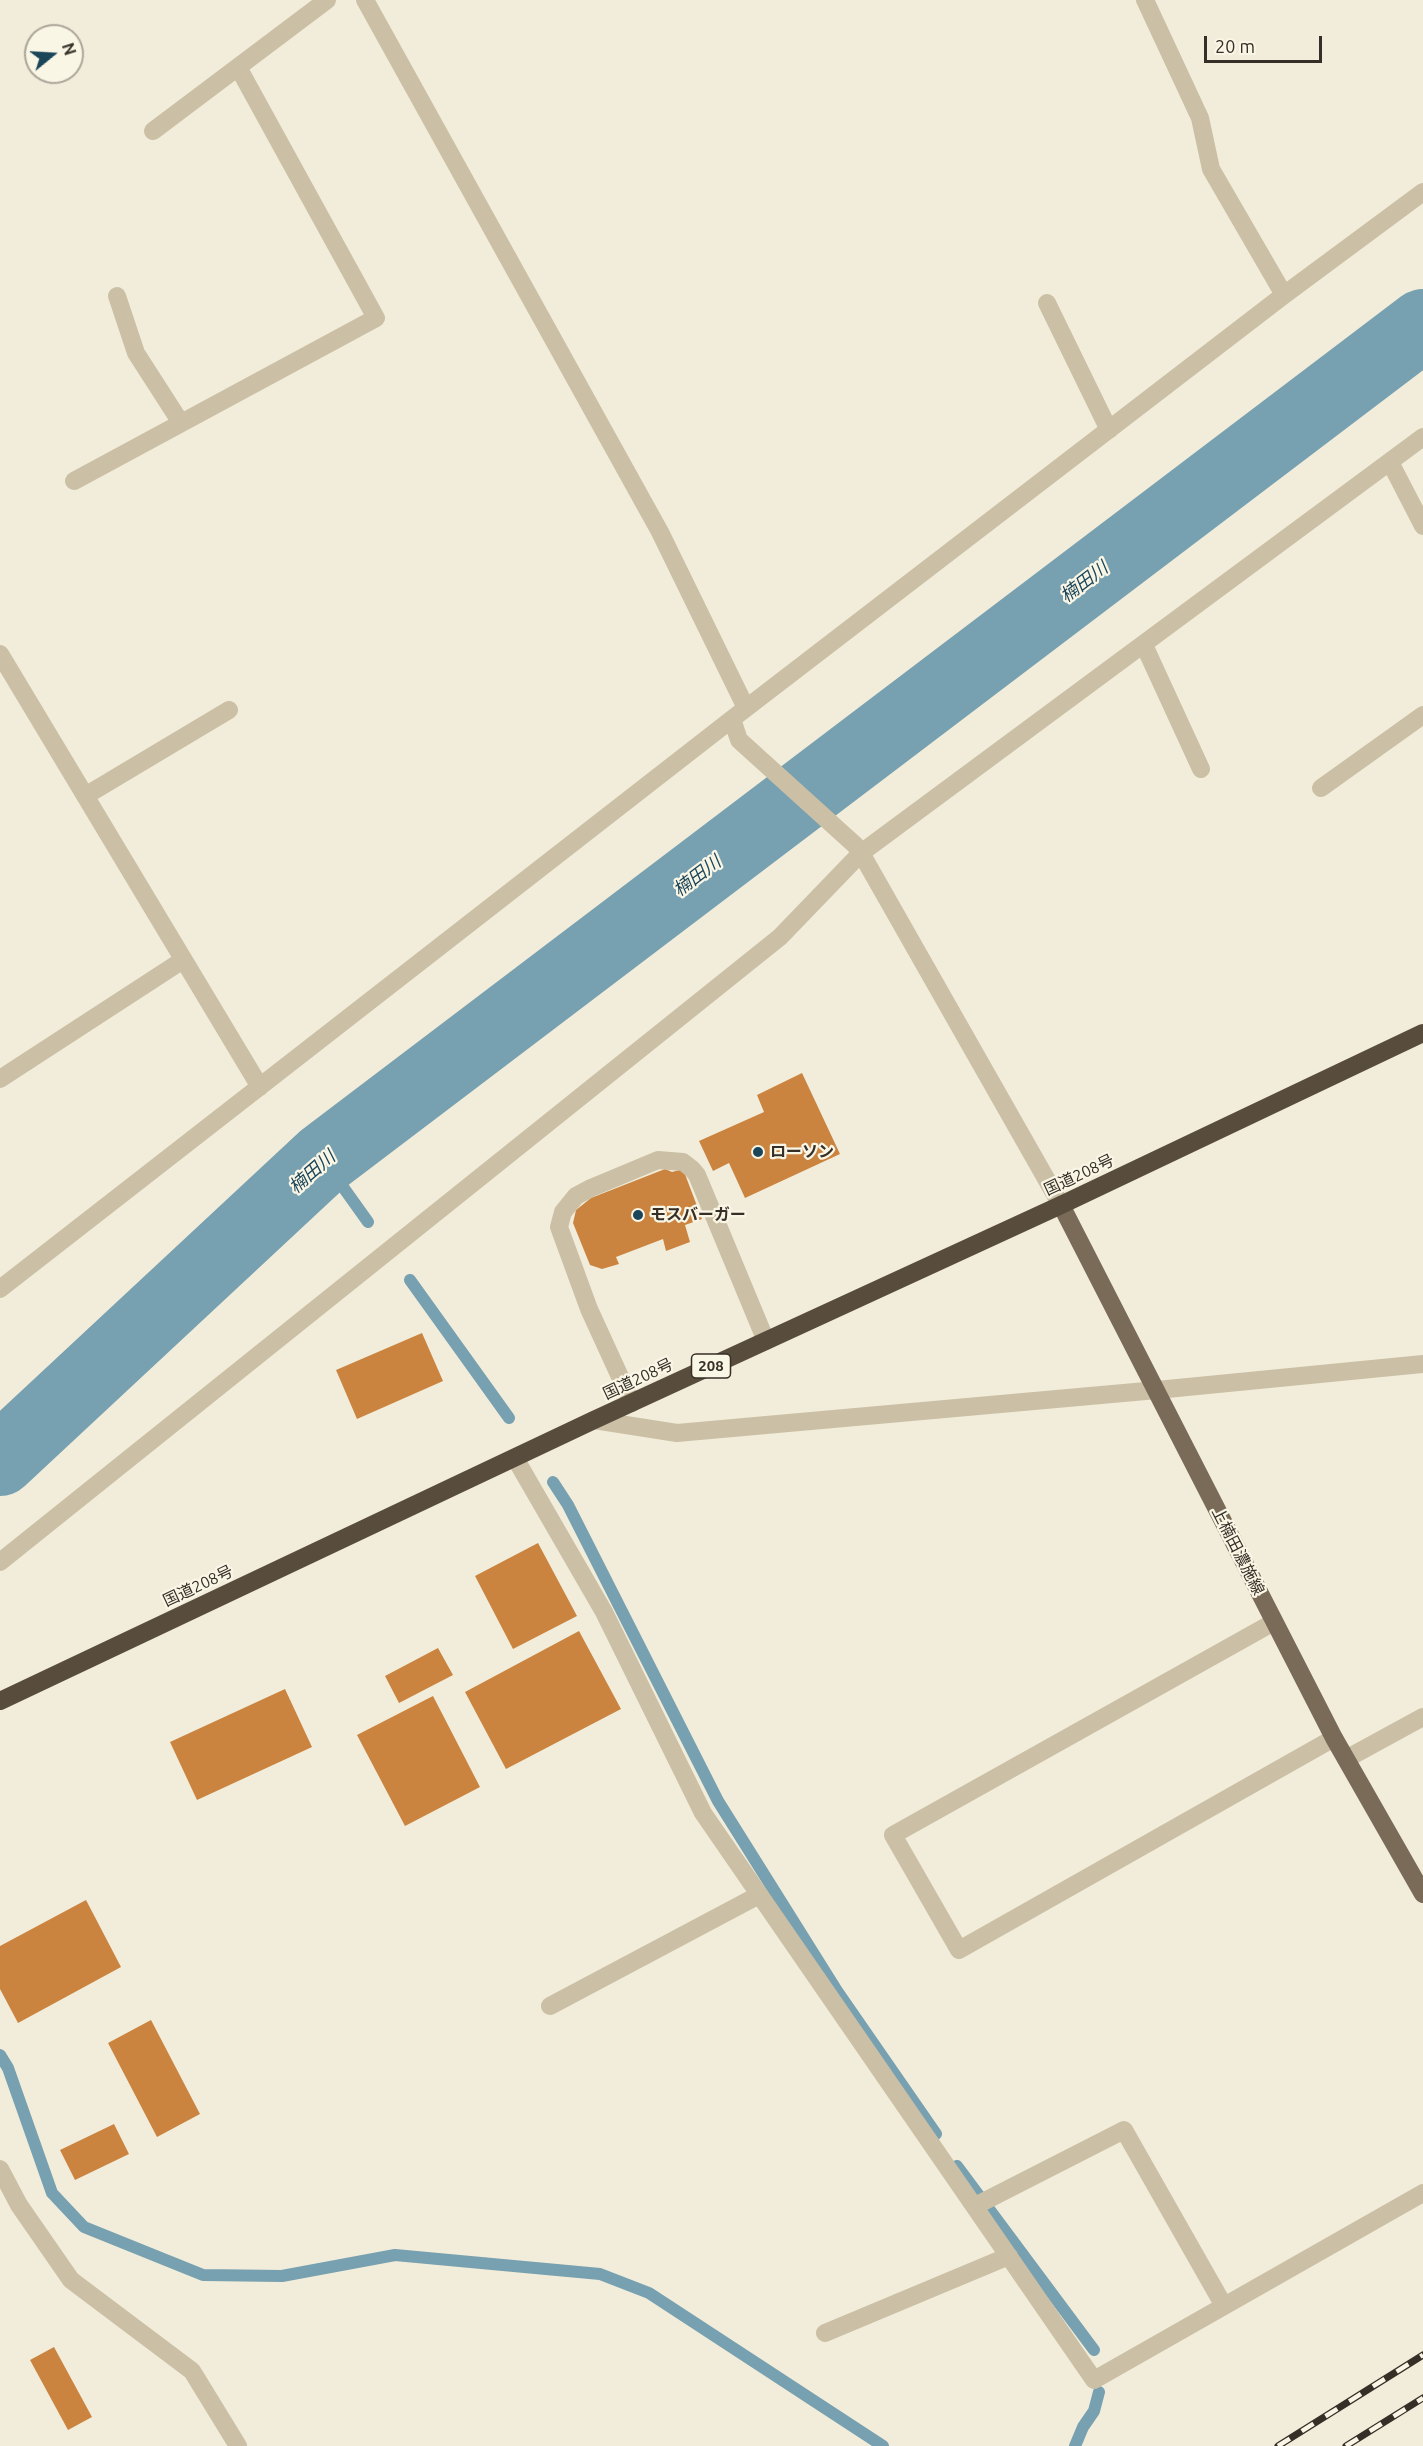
<!DOCTYPE html>
<html>
<head>
<meta charset="utf-8">
<style>
  body { margin:0 }
  #map { position:relative; width:1423px; height:2446px; overflow:hidden; background:#f2edda; font-family:Ubuntu,sans-serif }
  canvas { display:block }
  .north { position:absolute; left:24px; top:24px; width:60px; height:60px; box-sizing:border-box; background:#faf6e6; border:2px solid #aca69a; border-radius:50%; rotate:72deg; font-size:16px; font-weight:700; line-height:24px; text-align:center; color:#362f27 }
  .north::after { content:''; display:block; margin:auto; width:21px; height:27px; background:#1b4559; clip-path:polygon(50% 0,100% 100%,50% 72%,0 100%) }
  .scale { position:absolute; left:1204px; top:36px; width:118px; height:27px; box-sizing:border-box; border:3px solid #362f27; border-top:0; padding-left:8px; font-size:18px; line-height:21px; white-space:nowrap; color:#362f27; -webkit-text-stroke:4px #faf6e6; paint-order:stroke }
</style>
</head>
<body>
<div id="map">
<canvas width="1423" height="2446"></canvas>
<div class="north">N</div>
<div class="scale">20 m</div>
</div>
<script>
const ctx = document.querySelector('canvas').getContext('2d');
ctx.lineJoin = 'round';
function poly(rows) {
  const path = new Path2D();
  for (const r of rows) {
    path.moveTo(r[0], r[1]);
    for (let i = 2; i < r.length; i += 2) path.lineTo(r[i], r[i + 1]);
  }
  return path;
}
function trace(path, color, width, dash) {
  ctx.strokeStyle = color;
  ctx.lineWidth = width;
  ctx.lineCap = dash ? 'butt' : 'round';
  ctx.setLineDash(dash || []);
  ctx.stroke(path);
}
function fill(path, color) {
  ctx.fillStyle = color;
  ctx.fill(path, 'evenodd');
}
function drawText(font, color, halo, rows, align = 'center') {
  ctx.font = font + ' Ubuntu,"Noto Sans JP",sans-serif';
  ctx.lineWidth = 4.5;
  ctx.setLineDash([]);
  ctx.textBaseline = 'middle';
  ctx.strokeStyle = halo;
  ctx.fillStyle = color;
  for (const [text, x, y, turn = 0] of rows) {
    ctx.save();
    ctx.translate(x, y);
    ctx.rotate((+turn || 0) * Math.PI / 180);
    ctx.textAlign = isNaN(turn) ? turn : align;
    if (halo) ctx.strokeText(text, 0, 0);
    ctx.fillText(text, 0, 0);
    ctx.restore();
  }
}
trace(poly([
  [323,1159,368,1222],
  [410,1280,509,1418],
  [553,1482,568,1505,718,1801,837,1991,936,2134],
  [0,2055,8,2068,52,2193,84,2227,203,2275,282,2276,395,2255,600,2274,649,2293,883,2446],
  [957,2166,1094,2350],
  [1075,2446,1083,2427,1094,2411,1099,2392]
]), '#77a0b0', 12);
trace(poly([
  [0,1460,323,1159,1423,325]
]), '#77a0b0', 72);
fill(poly([
  [802,1073,840,1154,745,1198,729,1163,713,1171,699,1141,764,1112,757,1095],
  [665,1169,672,1172,683,1169,702,1219,685,1225,690,1242,666,1251,663,1239,616,1257,619,1264,602,1269,590,1265,573,1223,576,1210,591,1198],
  [422,1333,443,1381,357,1419,336,1370],
  [538,1543,577,1616,513,1649,475,1576],
  [579,1631,621,1709,506,1769,465,1692],
  [438,1648,453,1675,399,1703,385,1676],
  [285,1689,312,1747,197,1800,170,1742],
  [433,1696,480,1787,405,1826,357,1735],
  [86,1900,121,1967,18,2023,0,1989,0,1946],
  [151,2020,200,2114,157,2137,108,2043],
  [114,2124,129,2154,75,2180,60,2150],
  [54,2347,92,2417,68,2430,30,2360]
]), '#ca8440');
trace(poly([
  [365,0,660,532,746,708],
  [1145,0,1200,118,1211,169,1284,295],
  [153,131,327,0],
  [117,296,136,353,181,423],
  [1047,303,1109,430],
  [1390,462,1423,526],
  [74,481,376,318,238,67],
  [1144,645,1201,769],
  [0,654,260,1087],
  [732,719,739,740,855,845,861,853,1061,1205],
  [1321,788,1423,715],
  [85,796,229,710],
  [0,1079,183,960],
  [0,1289,732,719,1284,295,1423,192],
  [632,1403,589,1309,559,1227,563,1212,576,1196,591,1188,658,1160,683,1162,692,1169,697,1175,766,1341],
  [594,1420,677,1433,1157,1390,1423,1364],
  [515,1458,604,1612,703,1813,1094,2380,1423,2193],
  [0,1562,780,937,861,853,1423,437],
  [1274,1622,893,1835,959,1950,1334,1738],
  [1346,1759,1423,1717],
  [550,2006,759,1895],
  [0,2169,19,2205,71,2280,192,2371,238,2446],
  [975,2206,1124,2130,1224,2306],
  [825,2333,1009,2256]
]), '#cbc0a5', 18);
trace(poly([
  [1061,1205,1334,1738,1423,1894]
]), '#796b57', 18);
trace(poly([
  [0,1701,594,1420,1061,1205,1423,1033]
]), '#584c3d', 18);
const rail = poly([
  [1278,2446,1423,2355],
  [1346,2446,1423,2398]
]);
trace(rail, '#362f27', 7);
trace(rail, '#faf6e6', 4.5, [14]);
for (const [x, y, r, color] of [
  [758,1152,6,"#1b4559"],
  [638,1215,6,"#1b4559"]
]) {
  const dot = new Path2D();
  dot.arc(x, y, r, 0, 2 * Math.PI);
  ctx.fillStyle = color;
  ctx.fill(dot);
  trace(dot, '#faf6e6', 2);
}
for (const [x, y, w] of [
  [711,1366,39]
]) {
  const box = new Path2D();
  box.roundRect(x - w / 2, y - 12, w, 24, 4.5);
  ctx.fillStyle = '#faf6e6';
  ctx.fill(box);
  trace(box, '#362f27', 1.5);
}
drawText('bold 15px', '#362f27', null, [
  ["208",711,1366]
]);
drawText('bold 16px', '#362f27', '#faf6e6', [
  ["ローソン",770,1152],
  ["モスバーガー",650,1215]
], 'left');
drawText('16px', '#362f27', '#faf6e6', [
  ["国道208号",1079,1175,-25],
  ["国道208号",638,1379,-25],
  ["上楠田濃施線",1238,1551,63],
  ["国道208号",198,1586,-25]
]);
drawText('italic 18px', '#1b4559', '#faf6e6', [
  ["楠田川",1084,582,-37],
  ["楠田川",697,876,-37],
  ["楠田川",312,1172,-41]
]);
</script>
</body>
</html>
